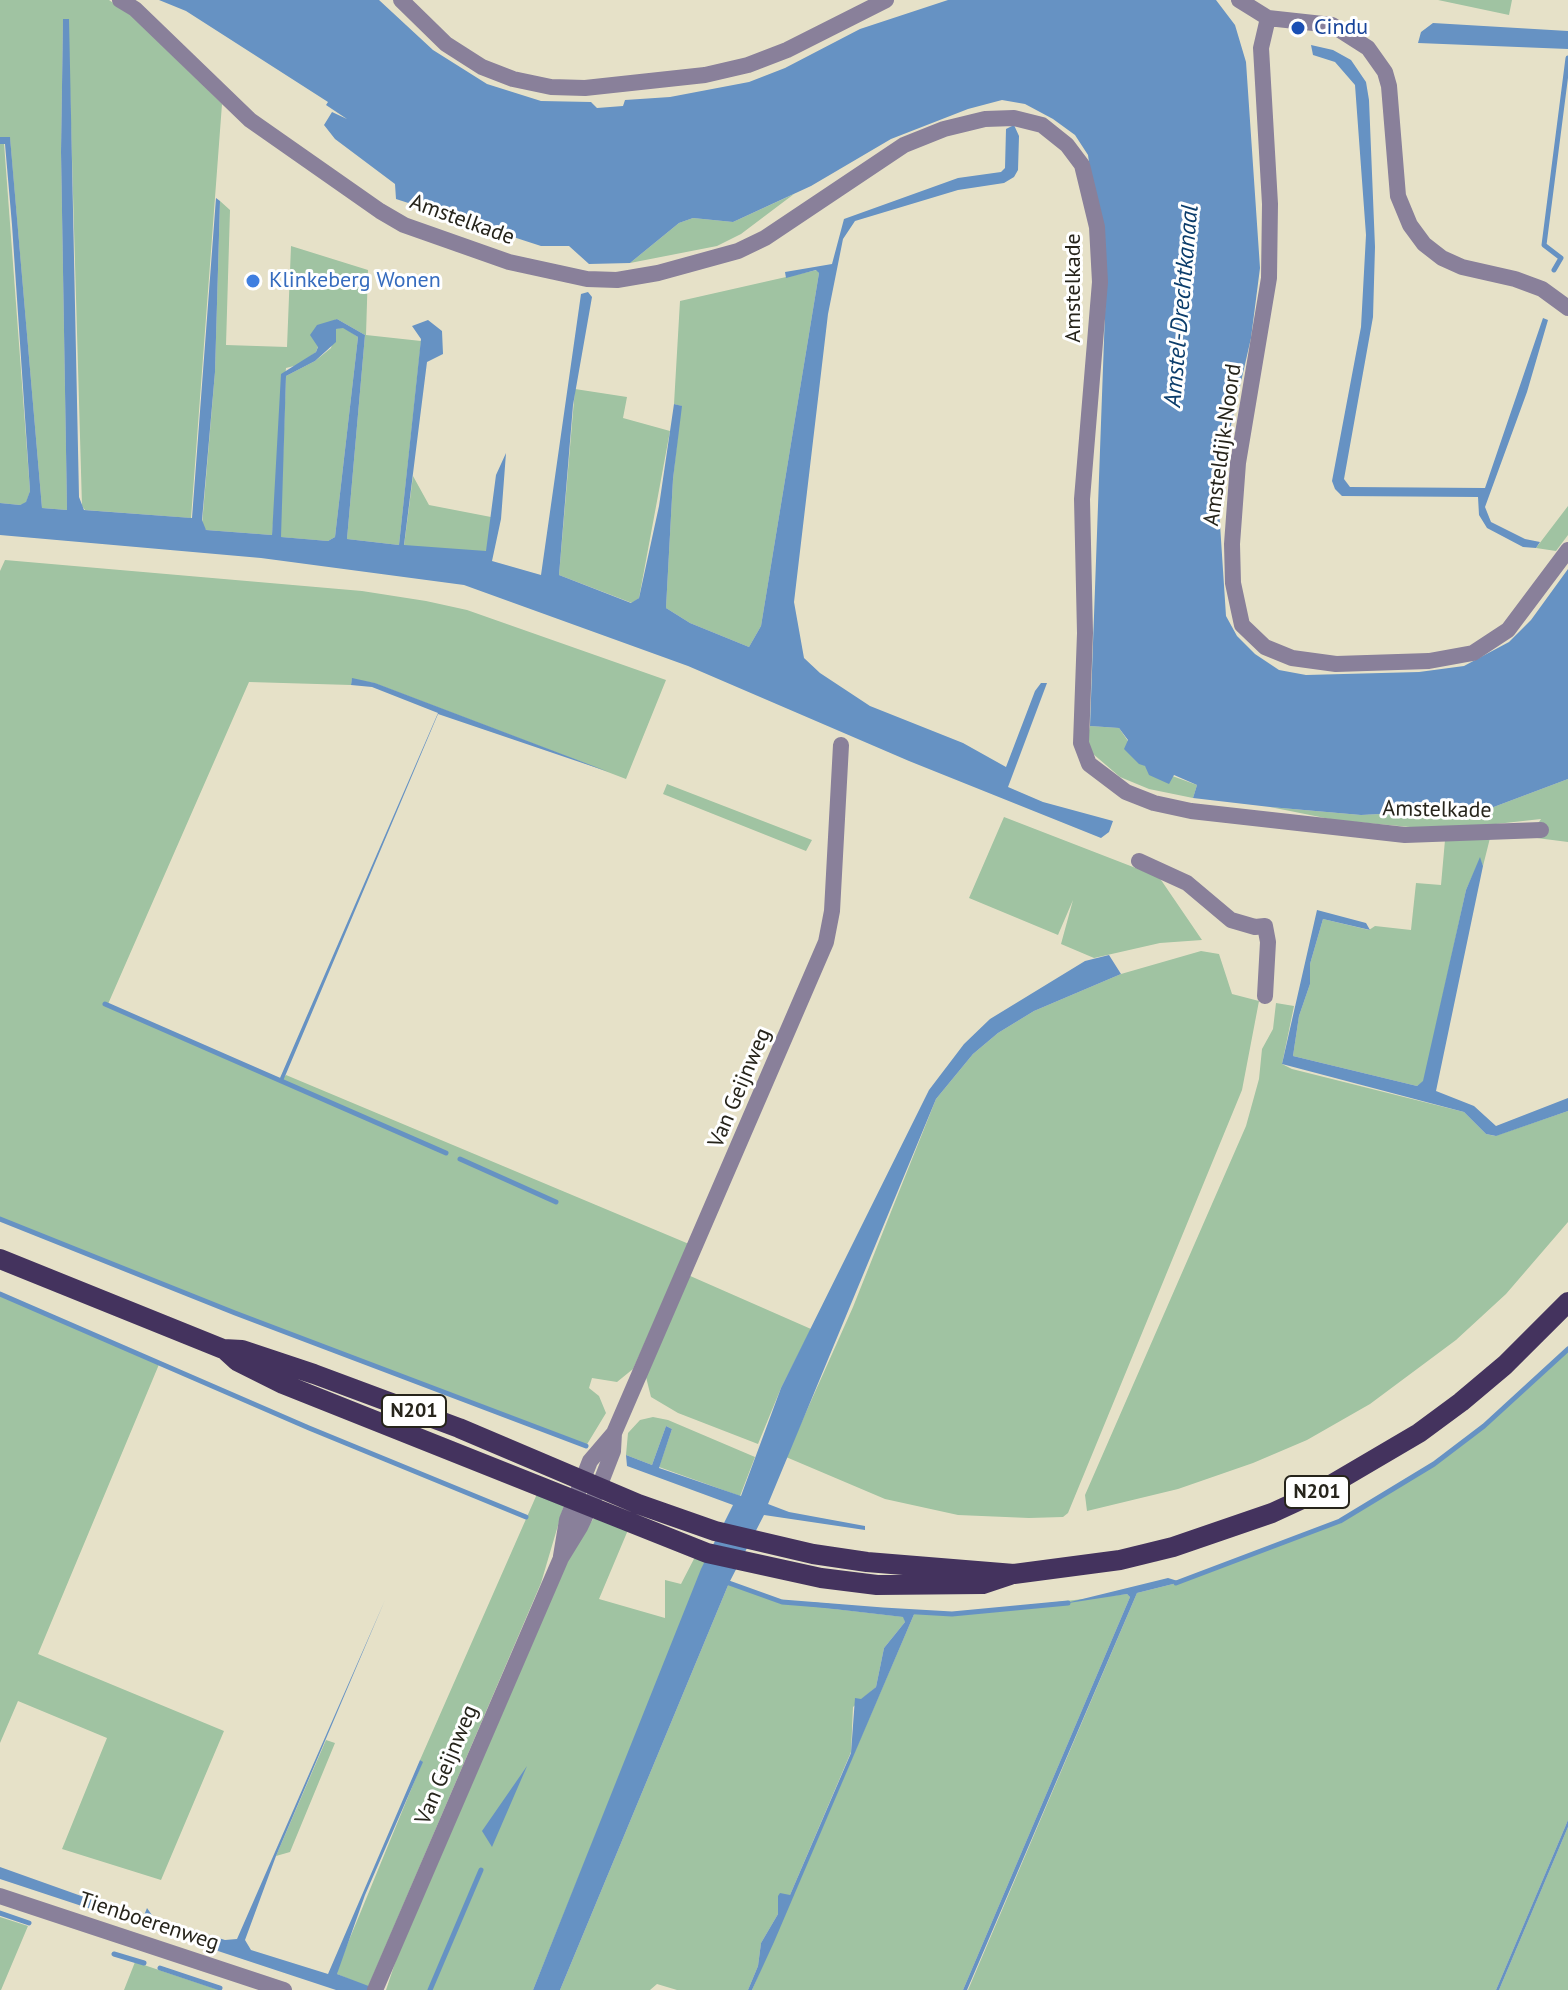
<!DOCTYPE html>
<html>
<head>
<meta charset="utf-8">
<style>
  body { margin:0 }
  canvas { display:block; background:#e6e1c8 }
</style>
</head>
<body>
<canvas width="1568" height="1990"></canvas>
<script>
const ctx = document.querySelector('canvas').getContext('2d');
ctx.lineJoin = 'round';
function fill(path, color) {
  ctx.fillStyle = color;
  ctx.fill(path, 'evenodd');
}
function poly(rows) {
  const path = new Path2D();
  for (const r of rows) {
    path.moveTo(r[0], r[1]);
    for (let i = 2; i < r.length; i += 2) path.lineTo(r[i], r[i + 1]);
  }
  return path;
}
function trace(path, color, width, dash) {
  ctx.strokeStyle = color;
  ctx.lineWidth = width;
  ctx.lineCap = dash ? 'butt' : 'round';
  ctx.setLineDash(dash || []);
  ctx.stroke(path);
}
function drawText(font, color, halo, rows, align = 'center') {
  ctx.font = font + ' "PT Sans",sans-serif';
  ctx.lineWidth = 6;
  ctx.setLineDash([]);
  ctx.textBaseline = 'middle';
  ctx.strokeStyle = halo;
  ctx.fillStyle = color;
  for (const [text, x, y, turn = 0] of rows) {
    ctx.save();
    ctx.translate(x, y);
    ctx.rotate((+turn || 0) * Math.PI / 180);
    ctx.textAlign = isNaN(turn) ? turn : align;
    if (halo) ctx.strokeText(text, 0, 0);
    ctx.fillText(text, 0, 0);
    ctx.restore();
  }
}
fill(poly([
  [0,0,109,0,132,16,222,104,191,518,85,510,82,506,68,19,63,20,61,152,67,510,42,508,10,138,0,137],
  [1438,0,1512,0,1509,15],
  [4,143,30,491,26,503,20,505,0,503,0,144],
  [794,194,741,234,717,246,630,263,679,223,693,218,733,222],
  [220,201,230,210,226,345,287,347,291,246,368,270,366,335,421,341,399,545,347,539,365,335,337,319,326,324,316,352,298,365,286,368,272,535,206,530,202,525,215,372],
  [817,270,819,273,761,626,749,647,690,623,666,608,673,479,681,406,674,404,680,301],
  [343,327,358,337,335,537,328,541,280,537,286,376,315,361,331,348,336,329],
  [575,389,627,397,623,418,670,431,639,598,632,603,559,575],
  [413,476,429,505,491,517,487,552,404,546],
  [1568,506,1568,535,1556,551,1536,548],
  [5,560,362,591,426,601,467,610,666,680,626,779,374,683,352,679,351,685,249,682,108,1004,281,1081,286,1075,689,1244,633,1369,617,1382,592,1378,589,1388,599,1396,606,1413,586,1446,235,1313,0,1219,0,571],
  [1090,726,1119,728,1145,766,1197,785,1193,798,1149,789,1120,777,1085,747],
  [1568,779,1568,842,1529,837,1541,819,1442,830,1335,820,1270,807,1361,815,1491,808],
  [667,784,812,840,806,851,663,794],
  [1004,817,1159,877,1202,940,1160,943,1094,958,1061,944,1073,900,1058,935,969,898],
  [1490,838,1483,866,1480,859,1466,890,1424,1081,1417,1086,1293,1056,1299,1016,1310,984,1310,964,1323,919,1369,930,1375,926,1411,930,1416,883,1441,885,1445,840],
  [1201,951,1219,954,1232,994,1259,1001,1242,1090,1068,1513,1063,1517,1029,1518,958,1515,885,1499,786,1457,853,1307,936,1099,973,1054,998,1033,1034,1011,1121,974],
  [1276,1003,1294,1006,1282,1064,1292,1069,1464,1112,1486,1134,1495,1136,1568,1111,1568,1222,1506,1294,1456,1340,1370,1404,1307,1440,1253,1463,1178,1489,1087,1511,1085,1495,1246,1126,1259,1079,1262,1049,1273,1029],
  [688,1275,811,1329,781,1388,758,1444,678,1413,651,1397,646,1377],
  [0,1294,160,1362,38,1654,224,1731,161,1880,62,1849,107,1738,18,1701,0,1743],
  [1568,1349,1568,1820,1496,1990,968,1990,1137,1593,1181,1582,1340,1521,1434,1464,1484,1426],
  [653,1417,668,1420,755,1457,740,1496,659,1467,672,1429,666,1426,652,1465,626,1455,628,1433,640,1420],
  [537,1494,564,1505,541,1583,368,1987,337,1974,338,1967,422,1763,420,1760],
  [594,1518,628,1530,599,1599,665,1618,665,1580,681,1584,696,1555,707,1559,533,1990,386,1990,404,1936,522,1658,577,1542],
  [729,1583,782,1602,810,1602,809,1606,904,1617,905,1622,884,1648,876,1687,853,1707,851,1752,790,1895,779,1903,778,1914,761,1943,758,1966,748,1990,677,1990,657,1984,650,1990,560,1990],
  [1127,1594,1130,1597,963,1990,752,1990,915,1612,952,1614],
  [326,1740,335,1743,290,1852,276,1856],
  [1568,1827,1568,1990,1499,1990],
  [0,1917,28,1926,1,1990,0,1990],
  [135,1962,219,1990,124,1990]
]), '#a0c3a2');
fill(poly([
  [159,0,379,0,433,50,487,84,541,101,591,102,597,108,623,106,625,100,670,97,749,82,785,68,860,29,948,0,1216,0,1235,25,1246,62,1260,268,1251,338,1227,443,1219,509,1226,616,1237,636,1255,654,1279,670,1306,675,1419,672,1464,666,1509,642,1531,620,1568,569,1568,779,1491,808,1361,815,1270,807,1193,798,1197,785,1174,775,1169,784,1149,775,1145,766,1139,764,1124,749,1128,740,1119,728,1090,726,1106,285,1088,155,1075,135,1053,119,1025,104,1002,100,968,109,891,139,811,186,733,222,693,218,679,223,630,263,589,264,569,246,541,246,396,199,395,184,335,139,324,125,332,112,347,119,326,105,328,102,186,11],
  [63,19,69,19,79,497,84,510,192,518,216,198,220,201,215,372,202,520,206,530,272,535,281,374,316,352,318,347,310,335,317,325,337,319,365,335,347,539,399,545,421,339,412,326,428,320,442,331,443,354,427,362,404,545,486,551,496,475,506,453,501,519,492,561,541,575,581,294,588,292,592,297,573,405,559,575,631,603,639,598,659,506,674,404,682,406,673,479,666,608,690,623,749,647,761,626,819,273,816,270,786,278,785,272,832,264,844,219,958,178,1001,172,1005,168,1006,129,1014,125,1019,136,1018,170,1014,177,1004,183,958,190,855,221,843,239,828,314,794,602,804,658,820,673,870,706,963,743,1006,767,1035,691,1041,683,1047,683,1008,787,1043,802,1113,821,1109,832,1101,838,909,761,688,666,464,585,261,558,0,535,0,503,20,505,26,502,30,491,12,225,5,144,0,144,0,137,10,137,42,508,67,510,61,152],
  [343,328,358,337,335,537,328,541,281,537,286,376,315,361,336,342,336,329],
  [1433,23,1568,31,1568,49,1418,43,1421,32],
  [1311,45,1333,50,1351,60,1366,82,1369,100,1375,247,1373,317,1344,479,1350,487,1485,488,1543,318,1548,320,1527,392,1485,507,1491,522,1525,539,1540,542,1536,548,1523,547,1487,528,1479,515,1478,497,1342,496,1335,489,1332,481,1361,327,1366,235,1355,85,1335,62,1313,55],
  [352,678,375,683,609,772,438,714,283,1081,280,1078,438,713,372,687,351,685],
  [1480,857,1483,866,1436,1091,1474,1106,1496,1126,1568,1098,1568,1111,1496,1136,1486,1134,1464,1112,1282,1064,1317,910,1366,923,1370,930,1323,919,1310,964,1310,984,1299,1016,1293,1056,1417,1086,1423,1081,1466,890],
  [1109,955,1121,974,1034,1011,998,1033,973,1054,936,1099,768,1504,789,1512,865,1526,865,1530,764,1515,729,1583,560,1990,533,1990,701,1569,733,1505,627,1466,626,1455,652,1465,666,1426,672,1429,659,1468,741,1496,781,1388,929,1090,964,1044,990,1019,1085,961],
  [1168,1578,1181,1582,1137,1593,967,1990,963,1990,1130,1597,1127,1594,1062,1604],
  [385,1600,276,1856,245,1940,251,1950,328,1974,420,1760,423,1762,365,1895,337,1974,379,1990,336,1990,0,1879,0,1867,143,1918,147,1908,154,1918,225,1940,237,1939],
  [810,1602,915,1612,774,1942,752,1990,748,1990,758,1966,761,1943,778,1914,778,1896,780,1893,790,1895,851,1753,855,1698,861,1699,876,1687,884,1648,905,1622,903,1617,808,1606],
  [527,1766,492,1847,482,1831],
  [1568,1820,1568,1827,1499,1990,1496,1990]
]), '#6692c3');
trace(poly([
  [1554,270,1561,258,1544,245,1568,58],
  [105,1004,446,1153],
  [460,1159,556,1202],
  [0,1219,235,1313,586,1446],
  [0,1294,309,1428,526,1517],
  [729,1583,782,1602,883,1610,952,1614,1068,1603],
  [1176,1583,1340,1521,1434,1464,1484,1426,1568,1349],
  [0,1913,29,1923],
  [114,1954,144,1963],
  [160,1968,220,1988],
  [430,1990,481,1870]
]), '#6692c3', 5);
trace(poly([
  [120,0,135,9,250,120,380,211,404,225,509,262,587,279,617,280,658,273,738,251,765,238,904,145,944,129,985,119,1014,118,1042,125,1067,145,1082,165,1097,227,1100,282,1082,499,1085,633,1081,743,1089,764,1126,792,1154,803,1191,811,1405,835,1541,830],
  [401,0,446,44,482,67,513,79,551,87,585,88,705,75,748,65,787,50,886,0],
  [1239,0,1268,18,1332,25,1368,48,1385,72,1389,86,1398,196,1410,225,1424,244,1442,258,1462,267,1515,279,1542,289,1568,308],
  [1268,18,1261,48,1270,204,1269,278,1238,463,1232,544,1233,583,1242,625,1265,647,1292,658,1336,664,1429,661,1473,653,1508,630,1568,550],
  [1139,861,1187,883,1231,920,1255,927,1265,926,1268,942,1265,996],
  [561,1556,567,1520,590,1461,614,1433],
  [0,1896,284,1990],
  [375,1990,561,1558,580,1527,599,1487,613,1451,614,1433,826,942,832,911,841,745]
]), '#89809a', 16);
trace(poly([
  [0,1259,223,1349,242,1350,314,1374,459,1428,638,1504,715,1531,813,1554,867,1562,1014,1574,1120,1560,1173,1547,1272,1513,1322,1490,1419,1433,1461,1402,1505,1365,1568,1302],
  [225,1350,237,1361,283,1384,707,1553,821,1578,877,1585,983,1584,1010,1575]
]), '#44335e', 20);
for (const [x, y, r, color] of [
  [1298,28,8,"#1a4fb4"],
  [253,281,8,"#3f7fe0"]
]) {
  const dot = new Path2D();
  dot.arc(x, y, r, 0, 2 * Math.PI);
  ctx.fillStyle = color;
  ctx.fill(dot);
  trace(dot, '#fff', 3);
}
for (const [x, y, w] of [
  [414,1411,64],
  [1317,1492,64]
]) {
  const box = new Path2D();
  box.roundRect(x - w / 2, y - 16, w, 32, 6);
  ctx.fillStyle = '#fff';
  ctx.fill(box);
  trace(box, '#26241b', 2);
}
drawText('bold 20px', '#26241b', null, [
  ["N201",414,1411],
  ["N201",1317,1492]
]);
drawText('22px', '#164399', '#fff', [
  ["Cindu",1314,28]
], 'left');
drawText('22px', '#26241b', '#fff', [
  ["Amstelkade",462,220,20],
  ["Amstelkade",1074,288,-90],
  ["Amsteldijk-Noord",1223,445,-82],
  ["Amstelkade",1437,810,1],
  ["Van Geijnweg",740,1088,-67],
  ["Van Geijnweg",447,1765,-67],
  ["Tienboerenweg",149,1922,18]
]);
drawText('22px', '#366cbe', '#fff', [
  ["Klinkeberg Wonen",269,281]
], 'left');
drawText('italic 24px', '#0c3d6b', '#fff', [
  ["Amstel-Drechtkanaal",1182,306,-85]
]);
</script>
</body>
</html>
